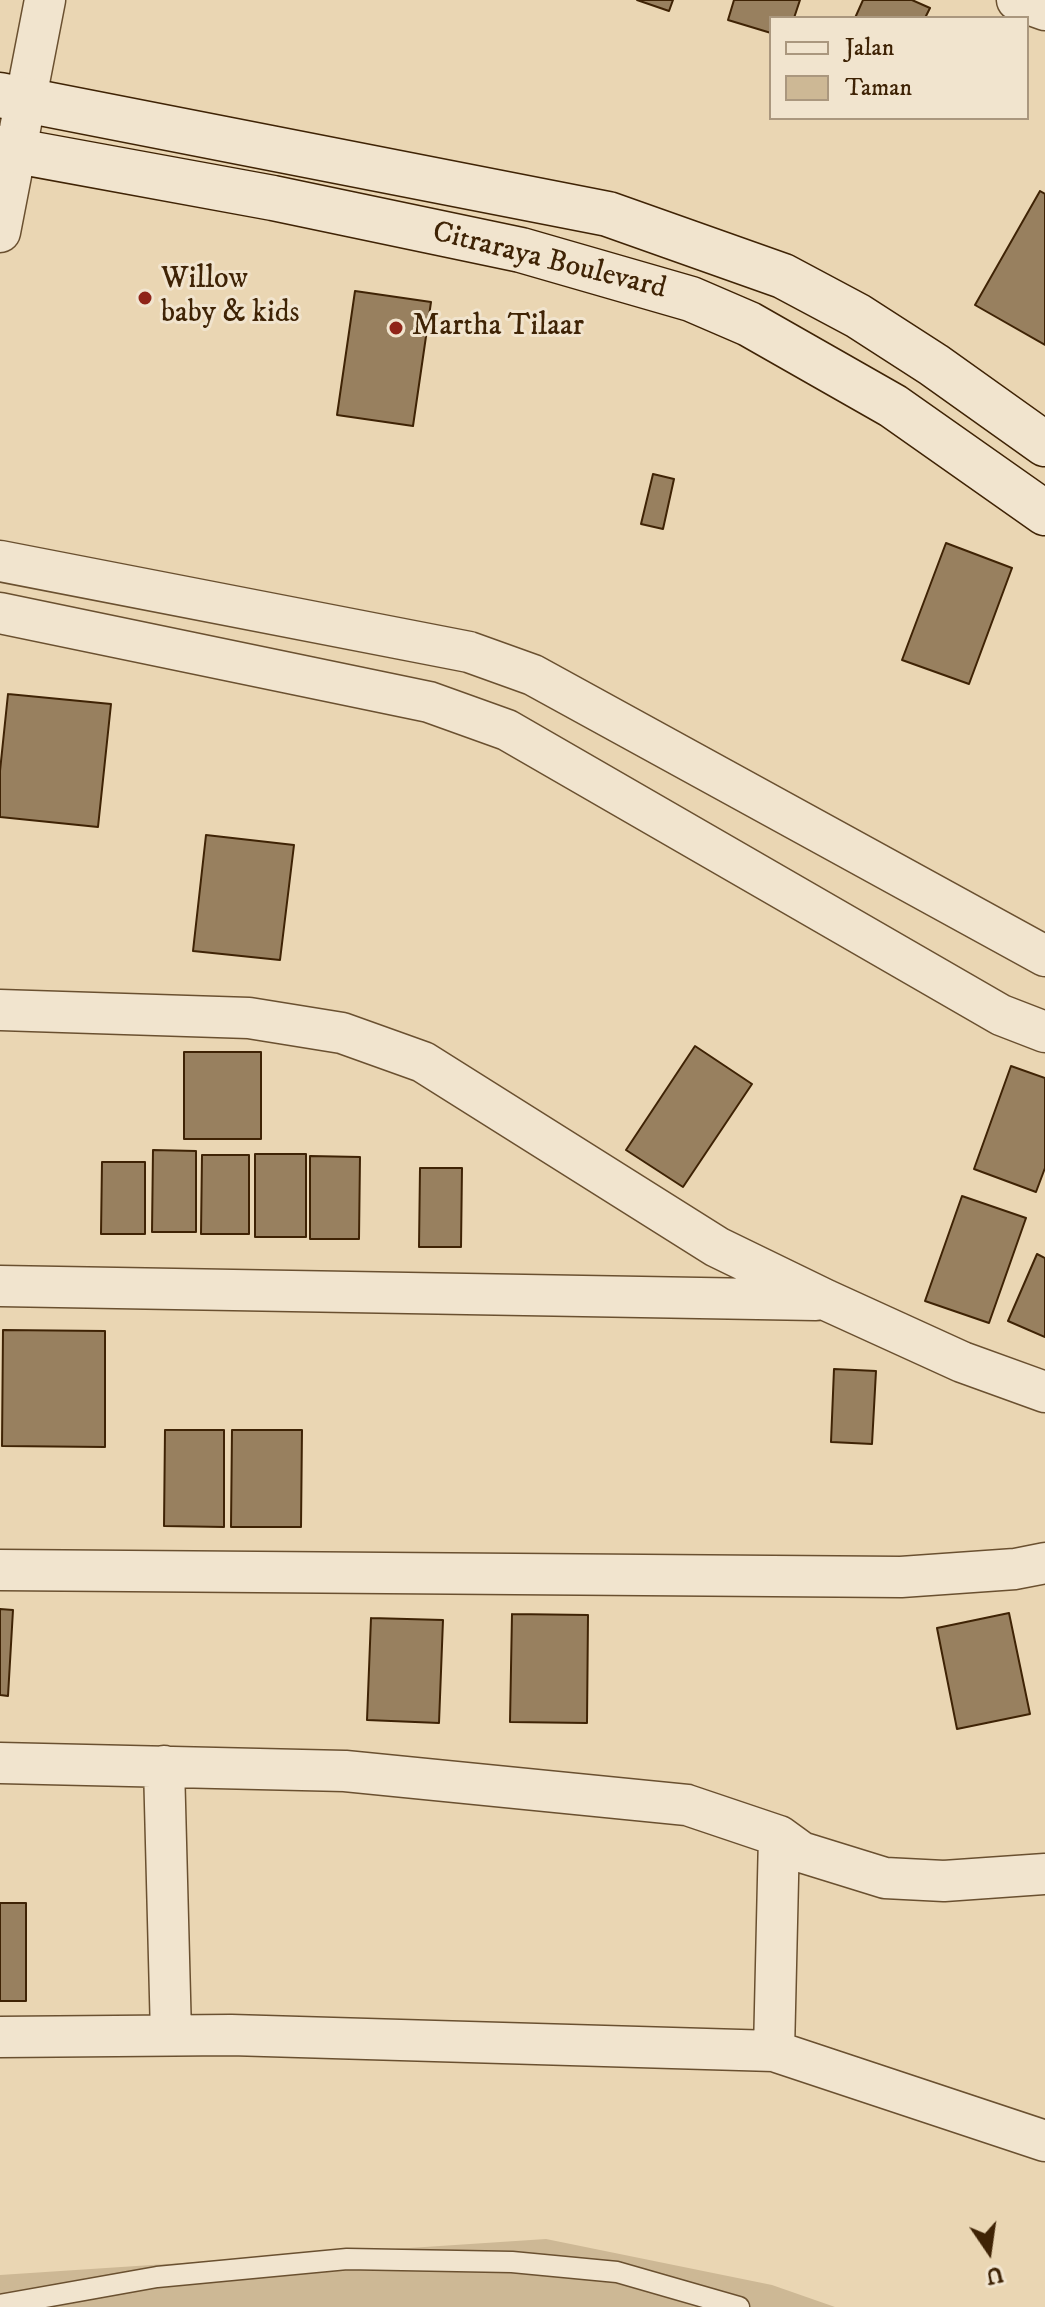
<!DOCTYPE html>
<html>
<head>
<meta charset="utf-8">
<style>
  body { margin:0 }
  #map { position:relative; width:1045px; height:2307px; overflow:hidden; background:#ead6b3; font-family:"IM FELL DW Pica",serif }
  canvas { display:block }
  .legend { position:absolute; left:769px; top:16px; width:260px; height:104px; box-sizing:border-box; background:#f1e4ce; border:2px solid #aa977e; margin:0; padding:10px 14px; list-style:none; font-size:24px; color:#3f2305 }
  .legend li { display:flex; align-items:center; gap:16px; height:40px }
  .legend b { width:40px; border:2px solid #aa977e }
  .north { position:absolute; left:949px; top:2211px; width:80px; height:80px; -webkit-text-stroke:6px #f1e4ce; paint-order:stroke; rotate:167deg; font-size:22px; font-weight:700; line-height:32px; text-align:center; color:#3f2305 }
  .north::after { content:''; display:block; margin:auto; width:28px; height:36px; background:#3f2305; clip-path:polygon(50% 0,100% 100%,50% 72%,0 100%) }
</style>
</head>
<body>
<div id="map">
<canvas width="1045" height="2307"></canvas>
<ul class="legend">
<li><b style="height:10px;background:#f1e4ce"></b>Jalan</li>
<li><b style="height:22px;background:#cdb895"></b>Taman</li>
</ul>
<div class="north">U</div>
</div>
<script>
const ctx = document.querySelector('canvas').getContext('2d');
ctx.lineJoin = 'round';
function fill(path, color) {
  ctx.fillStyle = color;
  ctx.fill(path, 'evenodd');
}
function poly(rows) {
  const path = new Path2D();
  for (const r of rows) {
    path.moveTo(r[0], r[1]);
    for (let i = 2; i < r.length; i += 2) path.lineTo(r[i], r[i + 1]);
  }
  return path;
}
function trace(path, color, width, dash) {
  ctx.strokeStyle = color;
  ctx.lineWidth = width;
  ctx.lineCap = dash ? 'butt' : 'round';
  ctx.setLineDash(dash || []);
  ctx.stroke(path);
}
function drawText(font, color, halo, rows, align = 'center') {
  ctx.font = font + ' "IM FELL DW Pica",serif';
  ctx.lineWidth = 6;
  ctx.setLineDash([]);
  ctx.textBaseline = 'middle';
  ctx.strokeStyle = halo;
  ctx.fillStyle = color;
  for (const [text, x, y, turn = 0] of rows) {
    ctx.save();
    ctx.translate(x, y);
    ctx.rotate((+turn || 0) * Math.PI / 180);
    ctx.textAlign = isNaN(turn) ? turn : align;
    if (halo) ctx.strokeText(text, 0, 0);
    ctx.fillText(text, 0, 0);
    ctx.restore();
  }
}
fill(poly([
  [546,2239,772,2285,835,2307,0,2307,0,2275]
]), '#cdb895');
const building = poly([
  [637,0,673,0,669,11,637,0],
  [734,0,800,0,794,18,771,18,771,33,728,20,734,0],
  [863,0,912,0,930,8,925,18,855,18,863,0],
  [1040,191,1045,194,1045,345,975,305,1040,191],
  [355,291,431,302,413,426,337,415,355,291],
  [653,474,674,479,663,529,641,524,653,474],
  [946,543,1012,568,969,684,902,660,946,543],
  [8,694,111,704,98,827,0,817,0,771,8,694],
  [206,835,294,845,280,960,193,951,206,835],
  [695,1046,752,1084,683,1187,626,1150,695,1046],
  [184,1052,261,1052,261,1139,184,1139,184,1052],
  [1011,1066,1045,1078,1045,1168,1036,1192,974,1169,1011,1066],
  [153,1150,196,1151,196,1232,152,1232,153,1150],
  [255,1154,306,1154,306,1237,255,1237,255,1154],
  [202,1155,249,1155,249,1234,201,1234,202,1155],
  [310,1156,360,1157,359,1239,310,1239,310,1156],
  [102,1162,145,1162,145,1234,101,1234,102,1162],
  [420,1168,462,1168,461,1247,419,1247,420,1168],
  [962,1196,1026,1218,989,1323,925,1301,962,1196],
  [1037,1254,1045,1258,1045,1337,1008,1321,1037,1254],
  [3,1330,105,1331,105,1447,2,1446,3,1330],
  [834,1369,876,1371,872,1444,831,1442,834,1369],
  [165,1430,224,1430,224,1527,164,1526,165,1430],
  [232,1430,302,1430,301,1527,231,1527,232,1430],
  [0,1609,13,1610,8,1696,0,1695,0,1609],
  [1009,1613,1030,1714,957,1729,937,1628,1009,1613],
  [512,1614,588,1615,587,1723,510,1722,512,1614],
  [371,1618,443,1620,439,1723,367,1720,371,1618],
  [0,1903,26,1903,26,2001,0,2001,0,1903]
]);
fill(building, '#98805f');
trace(building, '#3f2305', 2);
const service = poly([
  [0,2305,157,2277,347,2259,512,2262,617,2272,739,2307]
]);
const minor = poly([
  [1017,0,1045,10],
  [0,232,45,0],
  [0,561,469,652,533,675,1045,956],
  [0,613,429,702,507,730,1001,1015,1045,1032],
  [0,1010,249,1018,342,1033,423,1062,717,1247,826,1300,962,1362,1045,1392],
  [0,1286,816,1300],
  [0,1570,901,1577,1015,1569,1045,1563],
  [0,1763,345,1771,687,1805,779,1836,801,1852,885,1878,944,1881,1045,1874],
  [164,1766,171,2035],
  [0,2037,231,2035,774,2051,1045,2141],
  [774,2051,779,1836]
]);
const secondary = poly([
  [0,95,608,214,783,276,858,316,934,365,1045,444],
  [0,148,273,198,521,250,691,299,749,324,893,406,1045,513]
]);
trace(service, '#6a5030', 23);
trace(minor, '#6a5030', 43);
trace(secondary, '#3f2305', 47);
trace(service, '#f1e4ce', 20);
trace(minor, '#f1e4ce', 40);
trace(secondary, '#f1e4ce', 44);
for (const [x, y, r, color] of [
  [145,298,8,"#8f2418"],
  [396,328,8,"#8f2418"]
]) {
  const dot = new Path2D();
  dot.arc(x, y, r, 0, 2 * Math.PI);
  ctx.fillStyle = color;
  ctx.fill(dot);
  trace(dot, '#f1e4ce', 3);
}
drawText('30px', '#3f2305', '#f1e4ce', [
  ["Citraraya Boulevard",549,262,14]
]);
drawText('30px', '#3f2305', '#f1e4ce', [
  ["Willow",161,281],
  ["baby & kids",161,315],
  ["Martha Tilaar",412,328]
], 'left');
</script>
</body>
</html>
